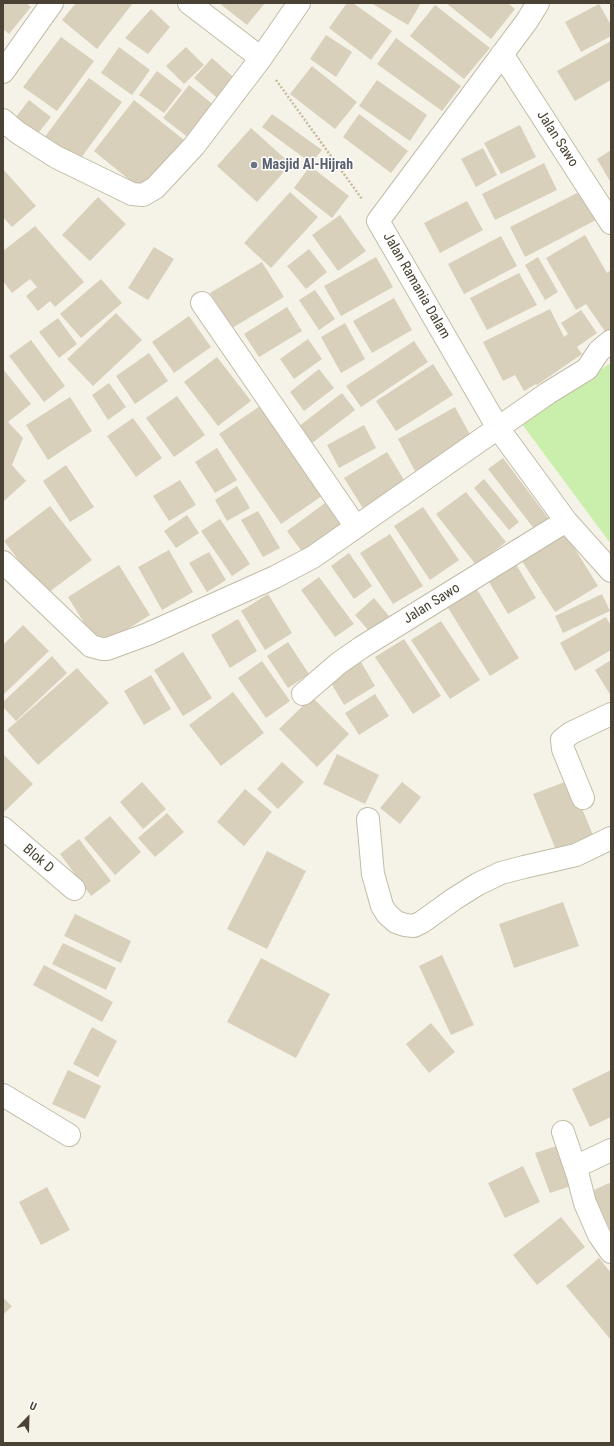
<!DOCTYPE html>
<html>
<head>
<meta charset="utf-8">
<style>
  body { margin:0 }
  #map { position:relative; width:614px; height:1446px; overflow:hidden; background:#f5f2e7; font-family:"Roboto Condensed",sans-serif }
  canvas { display:block }
  .frame { position:absolute; inset:0; border:4px solid #4a4335; pointer-events:none }
  .north { position:absolute; left:8px; top:1398px; width:40px; height:40px; -webkit-text-stroke:3px #fff; paint-order:stroke; rotate:23deg; font-size:11px; font-weight:700; line-height:16px; text-align:center; color:#4a4335 }
  .north::after { content:''; display:block; margin:auto; width:14px; height:18px; background:#4a4335; clip-path:polygon(50% 0,100% 100%,50% 72%,0 100%) }
</style>
</head>
<body>
<div id="map">
<canvas width="614" height="1446"></canvas>
<div class="frame"></div>
<div class="north">U</div>
</div>
<script>
const ctx = document.querySelector('canvas').getContext('2d');
ctx.lineJoin = 'round';
function fill(path, color) {
  ctx.fillStyle = color;
  ctx.fill(path, 'evenodd');
}
function poly(rows) {
  const path = new Path2D();
  for (const r of rows) {
    path.moveTo(r[0], r[1]);
    for (let i = 2; i < r.length; i += 2) path.lineTo(r[i], r[i + 1]);
  }
  return path;
}
function trace(path, color, width, dash) {
  ctx.strokeStyle = color;
  ctx.lineWidth = width;
  ctx.lineCap = dash ? 'butt' : 'round';
  ctx.setLineDash(dash || []);
  ctx.stroke(path);
}
function drawText(font, color, halo, rows, align = 'center') {
  ctx.font = font + ' "Roboto Condensed",sans-serif';
  ctx.lineWidth = 3;
  ctx.setLineDash([]);
  ctx.textBaseline = 'middle';
  ctx.strokeStyle = halo;
  ctx.fillStyle = color;
  for (const [text, x, y, turn = 0] of rows) {
    ctx.save();
    ctx.translate(x, y);
    ctx.rotate((+turn || 0) * Math.PI / 180);
    ctx.textAlign = isNaN(turn) ? turn : align;
    if (halo) ctx.strokeText(text, 0, 0);
    ctx.fillText(text, 0, 0);
    ctx.restore();
  }
}
fill(poly([
  [609,364,611,366,611,544,522,424]
]), '#caeeab');
fill(poly([
  [3,3,26,3,31,7,9,34,3,29],
  [76,3,133,3,97,49,62,20],
  [219,3,265,3,247,25],
  [347,3,353,3,392,31,371,60,329,28],
  [371,3,421,3,408,25],
  [446,3,508,3,515,9,491,39],
  [599,4,611,25,611,36,581,52,565,22],
  [435,5,490,48,464,79,410,36],
  [151,9,170,27,148,54,125,38],
  [326,35,352,52,336,77,310,59],
  [61,37,94,61,57,111,23,87],
  [396,38,461,86,442,111,377,64],
  [611,41,611,80,575,101,557,71],
  [119,47,150,70,132,95,101,73],
  [186,47,204,65,184,84,166,66],
  [212,58,240,83,223,103,194,78],
  [312,66,357,102,335,129,290,94],
  [157,71,182,90,164,113,139,95],
  [89,78,122,102,78,162,44,138],
  [377,80,427,115,410,141,359,106],
  [189,85,220,110,194,142,163,118],
  [29,100,51,117,34,138,13,121],
  [134,100,184,140,143,191,94,151],
  [272,114,322,150,311,163,262,127],
  [359,114,408,151,391,173,343,137],
  [520,125,536,157,501,174,484,143],
  [251,128,291,164,257,202,217,166],
  [483,148,497,175,476,187,461,159],
  [611,150,611,183,597,159],
  [544,163,557,190,495,220,482,194],
  [310,166,349,196,332,218,294,188],
  [3,169,36,206,12,227,3,217],
  [581,191,596,220,525,257,510,227],
  [290,192,318,217,271,268,244,243],
  [98,197,126,224,90,261,62,235],
  [467,201,483,230,440,253,424,223],
  [340,215,366,251,338,271,312,235],
  [35,226,84,282,55,307,50,301,38,311,26,296,37,287,30,279,12,293,3,281,3,251],
  [585,235,607,273,611,270,611,329,606,333,586,304,576,310,546,258],
  [501,236,517,266,464,294,448,264],
  [154,247,174,259,148,300,128,288],
  [309,249,327,272,306,289,287,266],
  [376,257,393,287,341,316,324,286],
  [538,257,558,292,545,300,525,265],
  [262,262,284,297,232,328,210,293],
  [519,273,537,305,487,330,470,298],
  [101,279,122,303,81,338,60,314],
  [315,290,335,319,319,330,299,300],
  [394,298,412,330,372,353,353,321],
  [287,307,302,331,259,357,244,334],
  [550,309,564,337,568,334,561,323,581,310,597,333,577,347,582,354,537,385,536,384,524,391,515,375,503,381,483,342],
  [116,313,142,340,93,386,67,359],
  [189,316,211,347,174,373,152,342],
  [58,318,77,344,59,358,39,332],
  [345,323,365,359,341,373,321,337],
  [308,339,322,359,294,379,280,359],
  [31,340,65,386,44,402,9,356],
  [414,341,428,362,361,407,346,386],
  [149,353,168,381,135,404,116,376],
  [217,357,251,401,218,426,184,382],
  [433,364,453,395,396,431,376,401],
  [3,369,31,404,8,422,23,438,12,465,26,481,3,502],
  [319,369,334,388,304,411,290,392],
  [109,383,126,407,108,420,92,395],
  [342,393,355,410,307,447,294,430],
  [177,396,205,435,174,457,146,418],
  [70,397,92,431,48,460,26,425],
  [260,406,322,496,281,524,219,434],
  [455,407,473,440,415,471,398,439],
  [133,418,162,458,136,477,107,436],
  [364,425,376,448,339,468,327,445],
  [217,448,237,480,215,493,195,462],
  [387,452,407,485,364,510,344,478],
  [503,458,549,519,535,530,488,469],
  [66,465,94,507,70,522,43,481],
  [484,479,519,522,509,530,474,488],
  [180,480,196,505,169,521,153,496],
  [237,486,250,508,227,521,215,500],
  [466,492,506,542,476,565,436,514],
  [325,503,342,525,303,553,287,531],
  [50,506,92,560,45,595,4,541],
  [423,507,459,560,430,580,394,526],
  [258,511,280,548,263,557,241,520],
  [187,515,199,533,176,548,164,531],
  [220,519,250,564,232,576,201,531],
  [562,528,598,586,555,612,518,555],
  [390,534,423,586,393,604,360,553],
  [169,550,193,592,162,610,138,567],
  [209,552,226,580,207,592,189,563],
  [349,553,372,586,354,599,331,566],
  [514,561,536,598,508,614,486,577],
  [119,565,150,615,99,647,68,597],
  [319,577,354,624,335,637,301,590],
  [476,588,519,658,490,676,447,606],
  [268,594,292,633,265,650,241,611],
  [602,594,610,611,563,633,555,616],
  [374,598,389,616,370,632,355,615],
  [606,617,611,626,611,650,575,671,560,643],
  [238,619,257,651,230,668,211,635],
  [441,621,480,680,450,699,411,640],
  [23,625,49,651,3,695,3,645],
  [404,639,441,696,413,714,375,657],
  [288,642,309,674,288,688,267,656],
  [183,652,212,698,183,716,154,670],
  [52,656,67,673,16,721,3,707,3,702],
  [611,660,611,696,595,670],
  [262,661,290,701,266,718,238,678],
  [361,662,375,686,344,705,330,681],
  [77,668,109,703,38,765,7,730],
  [151,675,171,709,144,725,124,691],
  [233,692,264,733,221,766,189,725],
  [375,694,389,716,359,735,345,713],
  [312,697,349,734,317,767,279,729],
  [3,754,33,784,4,812,3,810],
  [337,754,379,775,365,804,323,784],
  [282,762,304,782,278,809,257,789],
  [570,780,596,842,559,857,533,794],
  [142,782,166,809,143,829,120,802],
  [402,782,421,797,400,824,380,808],
  [245,789,272,812,244,846,217,822],
  [167,813,184,832,155,857,138,838],
  [110,816,141,852,115,875,84,838],
  [79,839,111,881,91,896,60,854],
  [267,851,306,871,267,949,227,929],
  [563,902,579,946,514,968,499,924],
  [75,914,131,941,121,963,64,936],
  [63,943,116,968,106,990,52,964],
  [442,955,474,1025,451,1035,419,966],
  [261,958,330,994,296,1058,227,1022],
  [44,965,113,1002,102,1022,33,985],
  [431,1023,455,1052,429,1073,406,1044],
  [92,1027,117,1041,98,1077,73,1064],
  [68,1070,101,1086,85,1119,52,1104],
  [611,1070,611,1117,590,1127,572,1089],
  [563,1144,577,1184,550,1193,535,1153],
  [523,1166,540,1202,505,1218,488,1183],
  [609,1183,611,1188,611,1232,592,1191],
  [47,1187,70,1230,41,1245,19,1202],
  [561,1217,585,1247,537,1285,513,1255],
  [599,1258,611,1273,611,1340,566,1286],
  [3,1298,12,1306,3,1315]
]), '#d8d0bb');
const minor = poly([
  [189,3,261,58],
  [538,3,527,21,378,221,498,428,566,521,611,571],
  [502,54,611,223],
  [3,72,52,3],
  [3,120,17,132,56,157,132,194,143,195,155,188,194,146,261,58,299,3],
  [202,303,356,527],
  [3,562,91,646,102,649,107,649,148,634,275,577,313,557,548,393,587,369,599,351,611,341],
  [303,694,339,663,362,647,566,521],
  [583,798,563,749,562,740,571,733,611,714],
  [368,819,373,874,382,906,387,914,396,922,405,925,414,926,422,922,454,899,478,884,501,873,524,867,576,855,611,838],
  [3,828,74,889],
  [3,1095,69,1135],
  [563,1132,578,1176,585,1203,599,1235,611,1252],
  [575,1167,611,1150]
]);
trace(minor, '#c2bca8', 24);
trace(poly([
  [276,80,362,199]
]), '#c6ba98', 2.5, [2, 2]);
trace(minor, '#fff', 22);
for (const [x, y, r, color] of [
  [254,165,4,"#6b7280"]
]) {
  const dot = new Path2D();
  dot.arc(x, y, r, 0, 2 * Math.PI);
  ctx.fillStyle = color;
  ctx.fill(dot);
  trace(dot, '#fff', 1.5);
}
drawText('14px', '#4a4335', '#fff', [
  ["Jalan Sawo",557,139,57],
  ["Jalan Ramania Dalam",416,286,60],
  ["Jalan Sawo",432,604,-32],
  ["Blok D",38,859,41]
]);
drawText('bold 14px', '#5b616d', '#fff', [
  ["Masjid Al-Hijrah",262,165]
], 'left');
</script>
</body>
</html>
